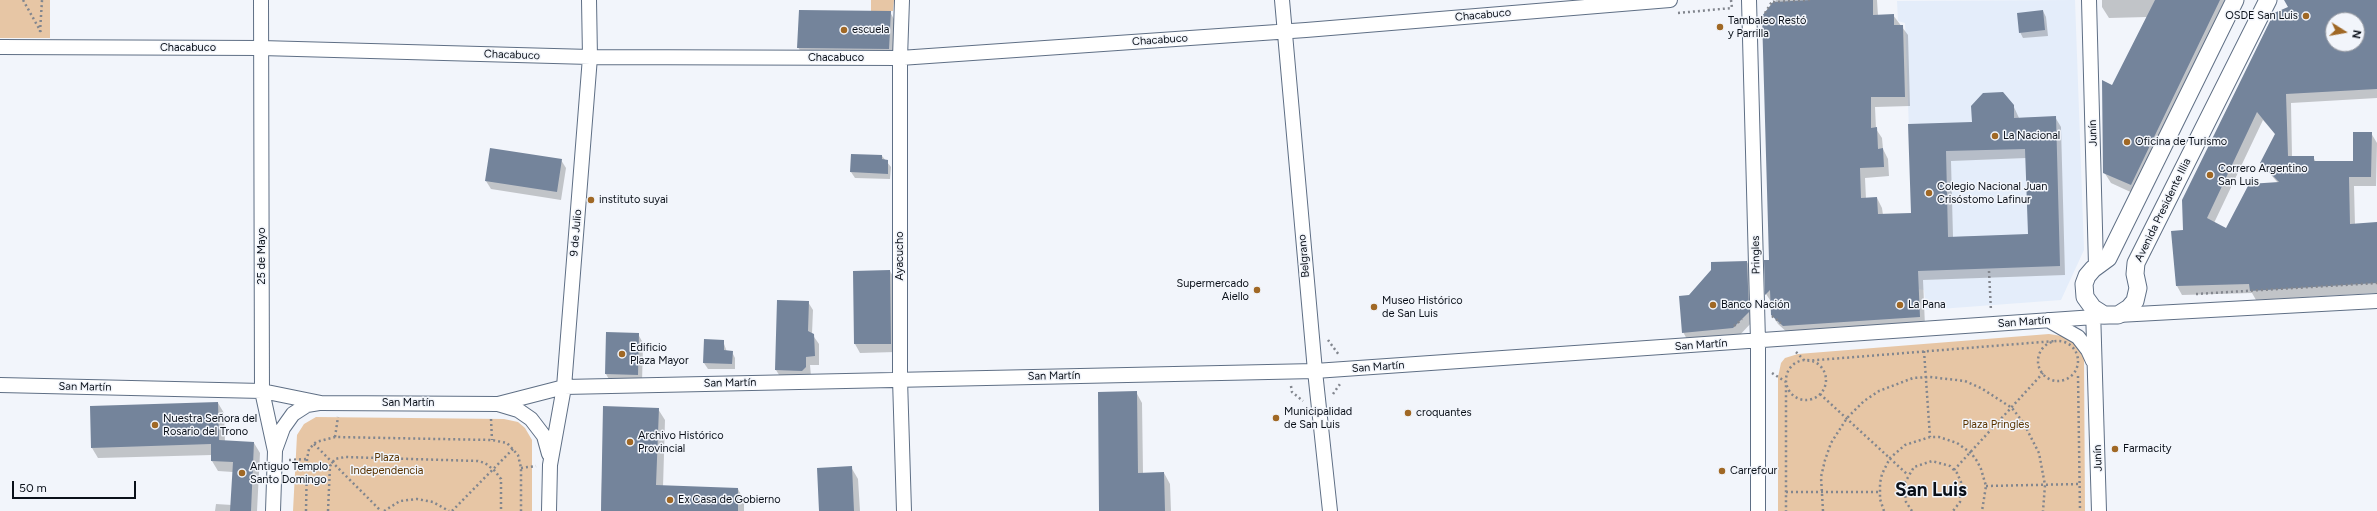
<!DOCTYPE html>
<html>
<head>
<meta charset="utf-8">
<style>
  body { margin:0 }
  #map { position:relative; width:2377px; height:511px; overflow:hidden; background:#f2f5fb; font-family:Figtree,sans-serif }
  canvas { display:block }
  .north { position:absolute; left:2325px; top:12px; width:40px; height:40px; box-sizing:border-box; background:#f2f5fb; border:1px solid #9599a1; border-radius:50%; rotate:101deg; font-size:11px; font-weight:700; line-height:16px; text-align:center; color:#0a1019 }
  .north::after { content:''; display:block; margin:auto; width:14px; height:18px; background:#a06825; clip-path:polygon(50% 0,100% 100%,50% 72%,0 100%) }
  .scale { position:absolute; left:12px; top:481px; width:124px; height:18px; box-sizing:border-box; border:2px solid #0a1019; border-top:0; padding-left:5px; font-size:12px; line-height:14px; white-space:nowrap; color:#0a1019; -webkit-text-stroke:3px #f2f5fb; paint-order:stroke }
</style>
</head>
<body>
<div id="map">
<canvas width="2377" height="511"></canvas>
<div class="north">N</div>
<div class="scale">50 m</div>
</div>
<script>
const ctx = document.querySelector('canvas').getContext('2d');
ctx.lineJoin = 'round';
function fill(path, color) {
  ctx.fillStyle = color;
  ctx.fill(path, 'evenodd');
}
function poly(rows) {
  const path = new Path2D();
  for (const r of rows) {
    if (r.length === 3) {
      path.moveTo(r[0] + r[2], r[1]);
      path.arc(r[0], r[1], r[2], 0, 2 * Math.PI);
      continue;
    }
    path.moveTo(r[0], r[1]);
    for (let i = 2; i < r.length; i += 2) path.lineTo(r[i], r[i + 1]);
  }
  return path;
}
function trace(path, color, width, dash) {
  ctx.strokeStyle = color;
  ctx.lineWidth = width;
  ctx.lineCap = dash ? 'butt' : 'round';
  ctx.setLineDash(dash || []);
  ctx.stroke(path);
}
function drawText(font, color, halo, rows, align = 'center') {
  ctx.font = font + ' Figtree,sans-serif';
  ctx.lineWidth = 3;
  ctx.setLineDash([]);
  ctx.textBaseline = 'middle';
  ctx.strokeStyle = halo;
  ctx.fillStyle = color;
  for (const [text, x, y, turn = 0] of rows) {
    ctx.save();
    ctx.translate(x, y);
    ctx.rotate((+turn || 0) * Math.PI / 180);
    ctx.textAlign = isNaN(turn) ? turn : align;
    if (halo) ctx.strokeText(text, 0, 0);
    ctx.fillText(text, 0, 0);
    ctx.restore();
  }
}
fill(poly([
  [2075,0,2084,250,2061,300,1926,310,1924,290,1915,289,1905,23,1898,21,1897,1]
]), '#e4edfa');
fill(poly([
  [0,0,50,0,50,38,0,38],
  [871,0,894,0,893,11,871,11],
  [2049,334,2068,337,2081,349,2084,358,2085,511,1778,511,1778,377,1781,363,1785,358,1798,354],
  [316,417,504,419,518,422,525,428,532,440,532,511,293,511,297,435,304,424]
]), '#e7c6a5');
fill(poly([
  [1776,0,1877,0,1878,16,1893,15,1908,35,1910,106,1875,107,1876,129,1882,138,1883,149,1888,159,1889,176,1865,178,1866,199,1877,198,1882,208,1883,215,1912,214,1909,125,1973,123,2013,105,2019,118,2055,117,2061,127,2065,275,1923,280,1925,326,1790,335,1778,324,1772,314,1772,303,1766,294,1765,261,1770,261,1763,16],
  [2026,158,2029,235,1953,237,1951,161],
  [2102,0,2224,0,2226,12,2137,195,2111,183,2104,172,2113,86,2147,17,2109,18,2102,7],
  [2285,0,2377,0,2377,98,2291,103,2292,157,2313,157,2316,162,2354,162,2371,133,2377,143,2376,186,2354,186,2355,225,2377,223,2377,293,2256,300,2252,293,2182,295,2177,286,2172,232,2184,231,2289,8],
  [2333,20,2357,20,2357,44,2333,44],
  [2263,120,2276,135,2261,163,2278,183,2227,229,2214,223],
  [2043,11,2046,17,2048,36,2023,38,2020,32],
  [890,12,895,21,893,58,803,56,798,47],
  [882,156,891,167,890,179,855,178,851,172],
  [561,160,566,168,561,200,491,189,486,181],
  [1747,262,1752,270,1753,321,1738,337,1688,341,1683,332],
  [890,271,895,280,896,352,860,353,855,344],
  [808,302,813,310,812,334,819,344,819,365,810,365,811,376,781,378,776,370],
  [638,334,643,343,642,383,611,383,606,374],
  [723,341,727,352,732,352,735,358,735,369,708,369,704,363],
  [1136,392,1142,403,1143,473,1164,473,1170,484,1171,511,1100,511],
  [218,403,224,413,225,442,254,443,260,453,257,511,215,511,216,504,232,505,233,472,218,471,212,461,212,455,98,458,92,448],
  [604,407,658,409,665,420,663,487,738,489,744,501,744,511,601,511],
  [851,467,858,479,860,511,820,511]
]), '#0003');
fill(poly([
  [1811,0,1873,0,1873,15,1894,14,1894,25,1903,25,1905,97,1871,97,1871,128,1877,127,1878,149,1883,148,1884,167,1860,168,1861,198,1877,197,1878,214,1911,213,1908,124,1972,122,1971,106,1983,93,2003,92,2014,105,2014,118,2056,116,2060,266,1918,271,1920,317,1783,326,1771,315,1770,290,1765,295,1764,260,1769,260,1762,16,1773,2],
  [2025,149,2028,234,1948,237,1946,151],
  [2155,0,2220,0,2131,185,2103,173,2102,80,2112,85],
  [2284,0,2377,0,2377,89,2286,94,2288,156,2314,156,2314,161,2353,161,2353,132,2372,132,2371,177,2349,177,2350,224,2377,222,2377,283,2250,291,2249,284,2176,286,2171,231,2183,230,2182,200,2274,13,2288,7],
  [2333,20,2357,20,2357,44,2333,44],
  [2257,112,2275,134,2260,163,2279,182,2249,184,2226,228,2207,218],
  [799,10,891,11,889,49,797,48],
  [2043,10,2045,30,2019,33,2017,13],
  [490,148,562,159,557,192,485,181],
  [851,154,882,155,882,159,888,160,888,174,850,172],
  [1747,261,1749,312,1733,328,1682,333,1679,296,1689,295,1711,270,1711,262],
  [890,270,891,344,854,344,853,271],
  [777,300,809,301,808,331,814,334,815,356,806,357,806,367,802,371,775,370],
  [606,332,639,333,638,375,605,374],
  [704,339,724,340,724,350,733,351,732,364,703,363],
  [1137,391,1138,473,1164,472,1165,511,1099,511,1098,392],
  [218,402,219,440,254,442,251,511,230,511,233,462,211,461,211,444,91,448,90,406],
  [603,406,659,408,656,485,738,488,738,511,601,511],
  [852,466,854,511,819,511,817,468]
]), '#74849b');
const minor = poly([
  [261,0,262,391,275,451,273,511],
  [902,0,900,58,900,379,904,511],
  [1282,0,1315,371,1330,511],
  [1749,0,1758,341,1758,511],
  [2089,0,2096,266],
  [0,47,261,48,590,57,900,58,1306,30,1670,0],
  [2093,309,2099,511],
  [2118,315,2377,301],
  [2048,320,2078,337,2088,350,2093,361],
  [0,385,262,391,321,403,498,404,564,387,1315,371,2109,316],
  [498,404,518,410,531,419,544,436,549,454],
  [275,450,283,428,293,414,307,405,319,403],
  [549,511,550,465,564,387,590,57,589,0]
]);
const tertiary = poly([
  [2235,0,2108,258,2093,269,2087,276,2084,284,2085,297,2093,308,2104,315,2118,315,2129,308,2135,301,2138,288,2135,274,2136,263,2268,0]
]);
trace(minor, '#5f6f85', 16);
trace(tertiary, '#5f6f85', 19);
trace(poly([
  [23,0,41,32],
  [1731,0,1732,8],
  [1773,2,1811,0],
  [1678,13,1732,8],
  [1765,13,1773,0],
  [40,32,42,0],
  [1989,271,1991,311],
  [2196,294,2377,283],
  [1772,316,1781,323],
  [1734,326,1742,319],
  [1328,340,1339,355],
  [2058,361,20],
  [1924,351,1930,437],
  [1796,352,1805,361,2055,341],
  [1806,380,20],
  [1772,373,1786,382,1786,511],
  [2078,376,2080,511],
  [1291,386,1292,392,1303,401],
  [1333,394,1340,384],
  [1820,394,1908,475],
  [491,419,492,440],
  [335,437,338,417],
  [314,444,381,511],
  [289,460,307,459],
  [521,468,536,466],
  [1954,470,2043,373],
  [1986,486,2079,484],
  [1786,492,1879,492],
  [306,511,307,459,309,449,316,442,335,437,492,440,507,443,518,455,521,468,521,511],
  [328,511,330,466,335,459,345,457,478,461,485,463,495,471,501,479,501,511],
  [384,511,400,501,417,499,433,502,449,511],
  [452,511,513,449],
  [1823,511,1821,477,1825,460,1831,443,1847,418,1864,401,1879,391,1913,378,1930,377,1965,381,1981,388,2012,408,2023,422,2039,453,2045,485,2043,511],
  [1884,511,1880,499,1880,483,1882,474,1890,458,1905,445,1930,437,1939,437,1957,443,1971,453,1977,461,1981,469,1986,486,1982,511],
  [1912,511,1906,502,1904,484,1914,467,1932,461,1950,466,1957,473,1961,482,1960,502,1953,511]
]), '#82868e', 2.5, [2, 3]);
trace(minor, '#fff', 14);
trace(tertiary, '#fff', 17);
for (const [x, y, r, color] of [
  [2306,16,4,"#a06825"],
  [1720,27,4,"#a06825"],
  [844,30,4,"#a06825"],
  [1995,136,4,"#a06825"],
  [2127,142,4,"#a06825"],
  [2210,175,4,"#a06825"],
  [1929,193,4,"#a06825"],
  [591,200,4,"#a06825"],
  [1257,290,4,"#a06825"],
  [1713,305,4,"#a06825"],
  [1900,305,4,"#a06825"],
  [1374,307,4,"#a06825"],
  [622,354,4,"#a06825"],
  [1408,413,4,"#a06825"],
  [1276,418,4,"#a06825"],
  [155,425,4,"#a06825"],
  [630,442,4,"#a06825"],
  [2115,449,4,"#a06825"],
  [1722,471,4,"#a06825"],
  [242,473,4,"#a06825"],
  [670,500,4,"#a06825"]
]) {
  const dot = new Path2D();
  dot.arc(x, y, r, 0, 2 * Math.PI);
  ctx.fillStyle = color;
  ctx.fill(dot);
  trace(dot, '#f2f5fb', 1.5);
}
drawText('11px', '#0a1019', '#f2f5fb', [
  ["Chacabuco",1483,15,-5],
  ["Chacabuco",1160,40,-4],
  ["Chacabuco",188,48],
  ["Chacabuco",512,55,2],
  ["Chacabuco",836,58],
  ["Junín",2093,133,-92],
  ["Avenida Presidente Illia",2163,210,-64],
  ["9 de Julio",576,233,-85],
  ["Pringles",1756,255,-91],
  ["25 de Mayo",262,256,-90],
  ["Ayacucho",900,256,-90],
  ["Belgrano",1304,256,-95],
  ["San Martín",2024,322,-4],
  ["San Martín",1701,345,-4],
  ["San Martín",1378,367,-4],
  ["San Martín",1054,376,-1],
  ["San Martín",730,383,-1],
  ["San Martín",85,387,1],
  ["San Martín",408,403],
  ["Junín",2098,458,-92]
]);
drawText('11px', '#0a1019', '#f2f5fb', [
  ["OSDE San Luis",2298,16,"right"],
  ["Tambaleo Restó",1728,21],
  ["y Parrilla",1728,34],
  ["escuela",852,30],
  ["La Nacional",2003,136],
  ["Oficina de Turismo",2135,142],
  ["Correro Argentino",2218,169],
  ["San Luis",2218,182],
  ["Colegio Nacional Juan",1937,187],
  ["Crisóstomo Lafinur",1937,200],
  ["instituto suyai",599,200],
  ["Supermercado",1249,284,"right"],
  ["Aiello",1249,297,"right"],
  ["Museo Histórico",1382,301],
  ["de San Luis",1382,314],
  ["Banco Nación",1721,305],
  ["La Pana",1908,305],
  ["Edificio",630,348],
  ["Plaza Mayor",630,361],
  ["Municipalidad",1284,412],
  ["de San Luis",1284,425],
  ["croquantes",1416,413],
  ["Nuestra Señora del",163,419],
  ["Rosario del Trono",163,432],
  ["Archivo Histórico",638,436],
  ["Provincial",638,449],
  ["Farmacity",2123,449],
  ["Antiguo Templo",250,467],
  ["Santo Domingo",250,480],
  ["Carrefour",1730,471],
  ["Ex Casa de Gobierno",678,500]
], 'left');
drawText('11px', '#5a3401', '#f2f5fb', [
  ["Plaza Pringles",1996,425],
  ["Plaza",387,458],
  ["Independencia",387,471]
]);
drawText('bold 19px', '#0a1019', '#f2f5fb', [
  ["San Luis",1931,490]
]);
</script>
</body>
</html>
